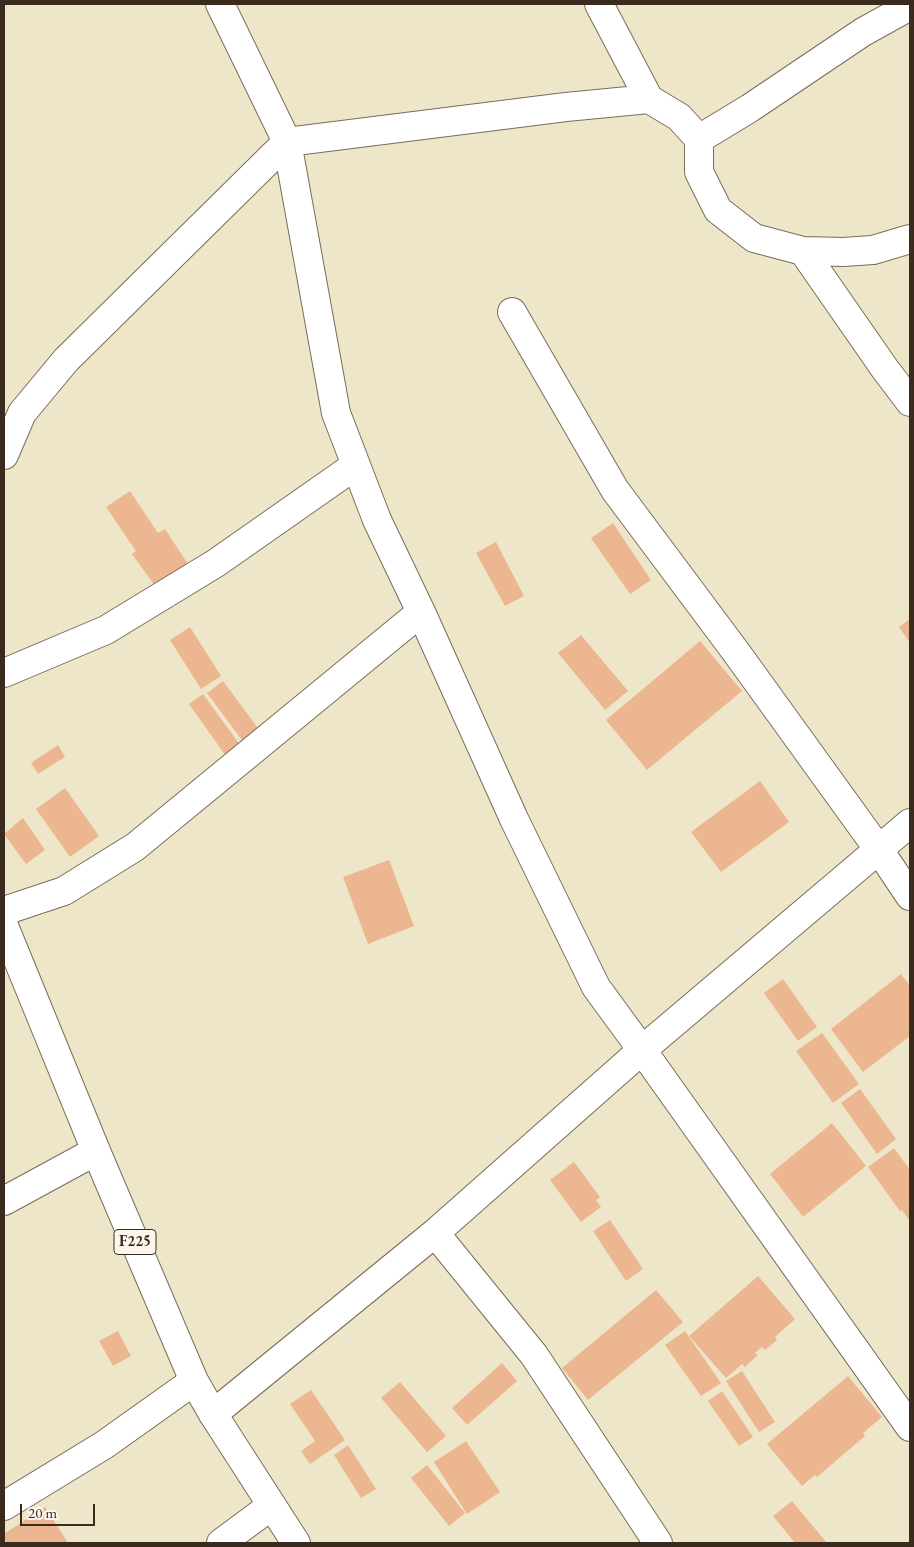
<!DOCTYPE html>
<html>
<head>
<meta charset="utf-8">
<style>
  body { margin:0 }
  #map { position:relative; width:914px; height:1547px; overflow:hidden; background:#eee6c9; font-family:"EB Garamond",serif }
  canvas { display:block }
  .frame { position:absolute; inset:0; border:5px solid #3b2a1e; pointer-events:none }
  .scale { position:absolute; left:20px; top:1504px; width:75px; height:22px; box-sizing:border-box; border:2px solid #3b2a1e; border-top:0; padding-left:6px; font-size:15px; line-height:18px; white-space:nowrap; color:#3b2a1e; -webkit-text-stroke:4px #fbf7ec; paint-order:stroke }
</style>
</head>
<body>
<div id="map">
<canvas width="914" height="1547"></canvas>
<div class="frame"></div>
<div class="scale">20 m</div>
</div>
<script>
const ctx = document.querySelector('canvas').getContext('2d');
ctx.lineJoin = 'round';
function fill(path, color) {
  ctx.fillStyle = color;
  ctx.fill(path, 'evenodd');
}
function poly(rows) {
  const path = new Path2D();
  for (const r of rows) {
    path.moveTo(r[0], r[1]);
    for (let i = 2; i < r.length; i += 2) path.lineTo(r[i], r[i + 1]);
  }
  return path;
}
function trace(path, color, width, dash) {
  ctx.strokeStyle = color;
  ctx.lineWidth = width;
  ctx.lineCap = dash ? 'butt' : 'round';
  ctx.setLineDash(dash || []);
  ctx.stroke(path);
}
function drawText(font, color, halo, rows, align = 'center') {
  ctx.font = font + ' "EB Garamond",serif';
  ctx.lineWidth = 4.5;
  ctx.setLineDash([]);
  ctx.textBaseline = 'middle';
  ctx.strokeStyle = halo;
  ctx.fillStyle = color;
  for (const [text, x, y, turn = 0] of rows) {
    ctx.save();
    ctx.translate(x, y);
    ctx.rotate((+turn || 0) * Math.PI / 180);
    ctx.textAlign = isNaN(turn) ? turn : align;
    if (halo) ctx.strokeText(text, 0, 0);
    ctx.fillText(text, 0, 0);
    ctx.restore();
  }
}
fill(poly([
  [130,491,158,533,165,529,188,564,155,586,132,554,136,551,106,507],
  [613,523,651,580,630,594,591,538],
  [496,542,524,596,505,606,476,553],
  [910,619,910,643,899,627],
  [190,627,221,676,201,689,170,640],
  [581,635,628,691,605,710,558,653],
  [700,641,742,691,647,770,606,720],
  [223,681,263,735,247,747,207,693],
  [203,694,243,749,228,759,189,704],
  [58,745,65,757,38,774,31,763],
  [760,781,789,822,721,872,691,832],
  [65,788,99,836,70,857,36,809],
  [23,818,45,850,26,864,4,834],
  [389,860,414,926,368,944,343,877],
  [901,974,910,986,910,1036,863,1072,831,1029],
  [783,979,817,1027,798,1041,764,993],
  [822,1033,859,1084,833,1103,796,1051],
  [860,1089,896,1139,877,1154,841,1103],
  [832,1123,866,1166,803,1217,770,1174],
  [894,1148,910,1170,910,1218,908,1219,902,1210,900,1211,868,1167],
  [574,1162,600,1197,596,1200,601,1207,581,1222,550,1180],
  [610,1220,643,1269,626,1281,593,1231],
  [758,1276,795,1319,775,1337,777,1340,765,1350,762,1347,755,1353,758,1355,745,1367,742,1364,726,1378,689,1336],
  [656,1290,683,1322,588,1400,562,1368],
  [118,1331,131,1356,113,1366,99,1341],
  [685,1331,721,1383,701,1396,665,1345],
  [502,1363,517,1381,467,1425,452,1408],
  [742,1371,775,1422,759,1432,726,1381],
  [848,1376,882,1417,863,1433,865,1436,817,1477,815,1475,802,1486,767,1444],
  [400,1382,446,1436,427,1452,381,1398],
  [311,1390,345,1440,310,1464,301,1451,315,1441,290,1404],
  [722,1391,753,1437,739,1446,708,1401],
  [466,1441,500,1492,467,1514,434,1462],
  [348,1445,376,1489,361,1498,334,1455],
  [427,1465,465,1513,449,1526,411,1478],
  [792,1501,827,1543,795,1543,773,1516],
  [45,1507,68,1543,7,1543,4,1538,4,1534]
]), '#ecb690');
const street = poly([
  [220,4,287,142,336,413,377,520,421,612,514,819,596,987,642,1050,910,1427],
  [599,4,649,99,679,117,699,139,699,172,718,210,754,238,803,251,843,252,873,250,910,239],
  [699,139,750,108,863,32,910,6],
  [803,251,885,369,910,402],
  [512,312,615,490,736,652,879,850,910,896],
  [4,455,22,413,66,360,287,142,566,107,649,99],
  [4,673,106,630,216,563,356,465],
  [4,911,64,891,135,847,421,612],
  [4,1201,96,1151],
  [435,1233,534,1355,658,1543],
  [213,1414,435,1233,642,1050,910,823],
  [4,1506,104,1445,194,1381],
  [221,1543,271,1506]
]);
const primary = poly([
  [4,926,96,1151,194,1381,213,1414,296,1543]
]);
trace(street, '#7a6c5a', 30);
trace(primary, '#7a6c5a', 30);
trace(street, '#fff', 28);
trace(primary, '#fff', 28);
for (const [x, y, w] of [
  [135,1242,42]
]) {
  const box = new Path2D();
  box.roundRect(x - w / 2, y - 12.5, w, 25, 4);
  ctx.fillStyle = '#fbf7ec';
  ctx.fill(box);
  trace(box, '#3b2a1e', 1);
}
drawText('bold 15px', '#3b2a1e', null, [
  ["F225",135,1242]
]);
</script>
</body>
</html>
